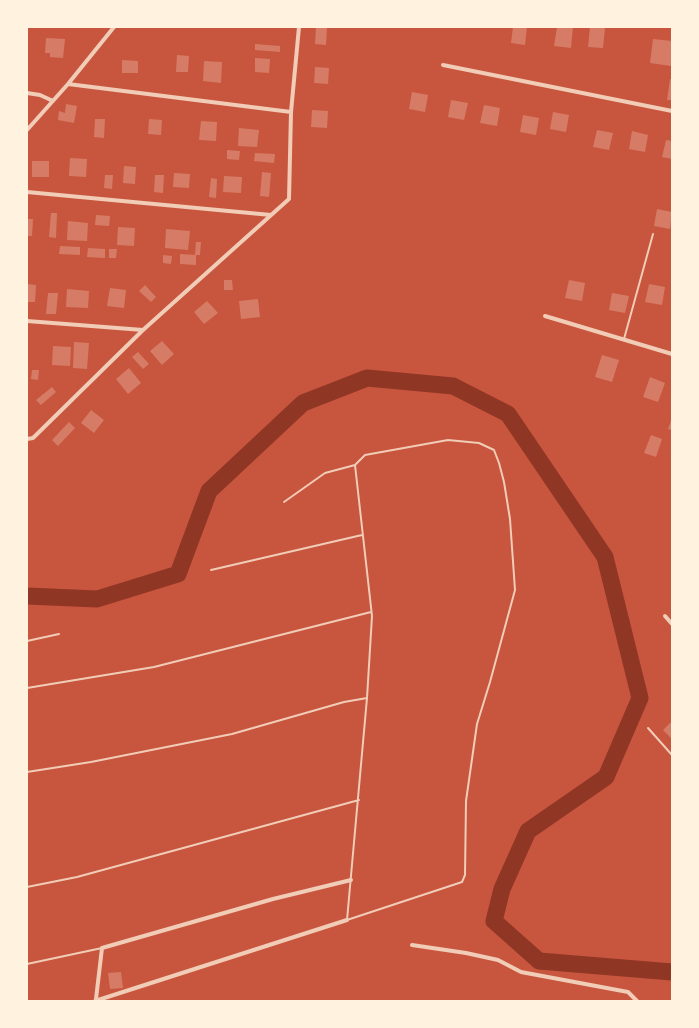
<!DOCTYPE html>
<html>
<head>
<meta charset="utf-8">
<style>
  body { margin:0 }
  #map { position:relative; width:699px; height:1028px; overflow:hidden; background:#c8553d; font-family:"Fira Sans Condensed",sans-serif }
  canvas { display:block }
  .frame { position:absolute; inset:0; border:28px solid #fff3e0; pointer-events:none }
</style>
</head>
<body>
<div id="map">
<canvas width="699" height="1028"></canvas>
<div class="frame"></div>
</div>
<script>
const ctx = document.querySelector('canvas').getContext('2d');
ctx.lineJoin = 'round';
function poly(rows) {
  const path = new Path2D();
  for (const r of rows) {
    path.moveTo(r[0], r[1]);
    for (let i = 2; i < r.length; i += 2) path.lineTo(r[i], r[i + 1]);
  }
  return path;
}
function trace(path, color, width, dash) {
  ctx.strokeStyle = color;
  ctx.lineWidth = width;
  ctx.lineCap = dash ? 'butt' : 'round';
  ctx.setLineDash(dash || []);
  ctx.stroke(path);
}
function fill(path, color) {
  ctx.fillStyle = color;
  ctx.fill(path, 'evenodd');
}
trace(poly([
  [27,596,97,599,178,574,209,491,303,403,367,378,453,386,508,414,605,557,640,698,606,777,528,831,502,889,494,921,539,961,672,972]
]), '#8f3625', 17);
fill(poly([
  [316,27,327,27,326,45,315,44],
  [513,27,527,27,525,45,511,43],
  [557,27,573,27,571,48,554,46],
  [590,27,605,28,603,48,588,47],
  [46,38,65,39,63,58,50,57,50,53,45,53],
  [653,39,672,41,671,66,650,63],
  [255,44,280,46,280,52,255,50],
  [177,55,189,56,188,72,176,72],
  [255,58,270,59,269,73,255,72],
  [122,60,138,61,138,73,122,73],
  [204,61,222,62,221,83,203,81],
  [315,67,329,68,328,84,314,83],
  [670,79,672,79,672,100,667,100],
  [412,92,428,95,425,112,409,109],
  [451,100,468,103,464,120,448,117],
  [66,104,77,106,74,123,58,120,59,111,65,113],
  [484,105,500,108,497,126,480,123],
  [312,110,328,111,327,128,311,127],
  [553,112,569,115,566,132,550,129],
  [523,115,539,118,536,135,520,132],
  [95,119,105,119,104,138,94,137],
  [149,119,162,120,161,135,148,134],
  [201,121,217,122,216,141,199,140],
  [239,128,259,130,257,147,238,146],
  [597,130,613,133,609,150,593,147],
  [632,131,648,135,645,152,629,149],
  [666,140,672,141,672,159,662,157],
  [227,150,240,151,239,160,227,159],
  [255,153,275,154,274,163,254,161],
  [70,158,87,159,86,177,69,176],
  [32,161,49,161,49,177,32,177],
  [124,166,136,167,135,184,123,183],
  [262,172,271,173,269,197,260,196],
  [174,173,190,174,189,188,173,187],
  [105,175,113,175,112,189,104,188],
  [155,175,164,175,163,193,154,192],
  [224,176,242,177,241,193,223,192],
  [211,178,217,179,216,198,209,197],
  [657,209,672,212,670,229,654,226],
  [51,213,57,213,56,238,49,237],
  [96,215,110,216,109,226,95,225],
  [27,219,33,219,32,236,27,236],
  [68,221,88,223,87,241,67,240],
  [118,227,135,228,134,246,117,245],
  [166,229,190,231,188,250,165,248],
  [196,242,201,242,200,255,195,255],
  [60,246,80,247,80,255,59,254],
  [88,248,105,249,105,258,87,257],
  [109,249,117,249,116,258,109,258],
  [180,254,196,255,196,265,180,264],
  [163,255,172,256,171,264,163,263],
  [224,280,232,280,233,290,224,290],
  [569,280,585,283,582,301,565,298],
  [27,284,36,285,35,302,27,302],
  [649,284,665,287,662,305,645,302],
  [145,285,156,297,151,302,139,291],
  [110,288,126,290,124,308,107,306],
  [67,289,89,291,88,308,66,307],
  [48,293,58,293,56,314,46,314],
  [612,293,629,296,625,313,609,310],
  [258,299,260,317,241,319,239,301],
  [207,301,218,313,204,324,194,312],
  [162,341,174,354,162,365,150,351],
  [74,342,89,343,87,369,73,368],
  [53,346,71,347,70,366,52,365],
  [138,352,149,364,143,369,132,357],
  [602,355,619,360,612,382,595,377],
  [129,368,141,383,128,394,116,379],
  [32,370,39,370,38,380,31,379],
  [650,377,665,383,658,402,643,397],
  [52,387,56,392,41,405,36,400],
  [91,410,104,420,94,433,81,423],
  [672,418,672,430,668,429],
  [69,422,75,428,58,446,52,440],
  [651,435,662,439,656,457,644,453],
  [672,721,672,739,663,730],
  [121,972,123,988,110,989,108,973]
]), '#d67c66');
trace(poly([
  [624,339,653,234],
  [284,502,325,473,355,465,372,616,367,698,347,920,462,882,465,875,466,801,477,724,490,682,515,590,510,519,504,482,499,463,494,450,479,443,448,440,365,455,355,465],
  [211,570,362,535],
  [27,641,59,634],
  [27,688,154,667,371,612],
  [648,728,672,755],
  [27,772,91,762,232,734,344,702,367,698],
  [27,887,77,877,359,800],
  [27,964,102,948]
]), '#f1ccb7', 2);
trace(poly([
  [443,65,672,111],
  [68,84,291,112],
  [27,93,40,95,53,101],
  [27,130,68,84,114,27],
  [27,192,271,215],
  [545,316,672,354],
  [27,321,143,330],
  [27,439,33,438,143,330,289,199,291,112,299,27],
  [665,616,672,624],
  [412,945,466,953,498,960,521,972,628,992,637,1001],
  [96,999,102,948,273,899,351,880],
  [95,1001,347,920]
]), '#f1ccb7', 4);
</script>
</body>
</html>
